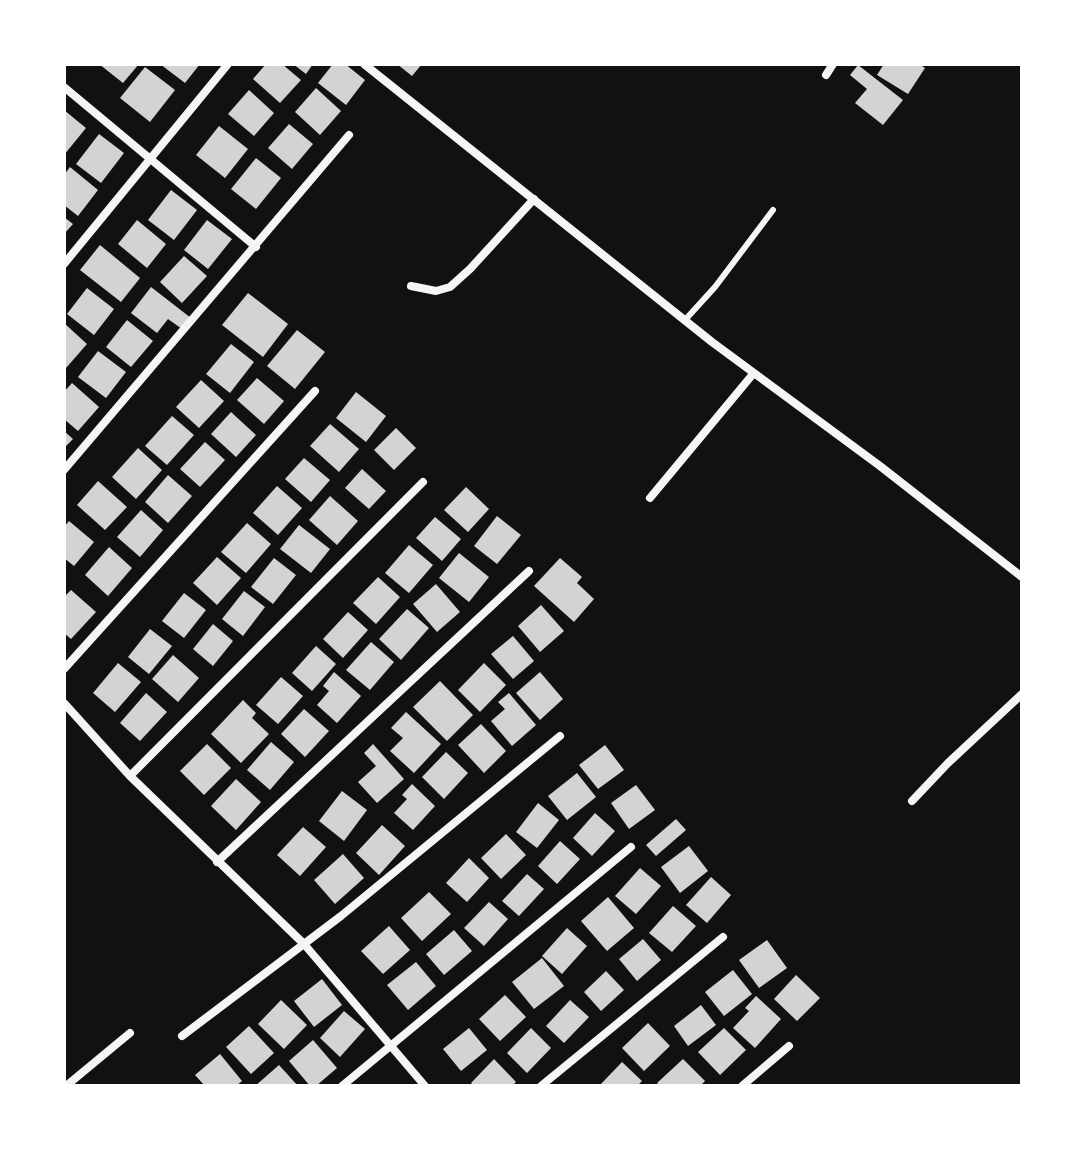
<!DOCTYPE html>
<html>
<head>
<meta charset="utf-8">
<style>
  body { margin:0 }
  #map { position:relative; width:1086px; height:1150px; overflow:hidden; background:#111; font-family:Manrope,sans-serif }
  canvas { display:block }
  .frame { position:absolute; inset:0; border:66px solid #fff; pointer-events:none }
</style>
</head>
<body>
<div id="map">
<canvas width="1086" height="1150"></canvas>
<div class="frame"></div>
</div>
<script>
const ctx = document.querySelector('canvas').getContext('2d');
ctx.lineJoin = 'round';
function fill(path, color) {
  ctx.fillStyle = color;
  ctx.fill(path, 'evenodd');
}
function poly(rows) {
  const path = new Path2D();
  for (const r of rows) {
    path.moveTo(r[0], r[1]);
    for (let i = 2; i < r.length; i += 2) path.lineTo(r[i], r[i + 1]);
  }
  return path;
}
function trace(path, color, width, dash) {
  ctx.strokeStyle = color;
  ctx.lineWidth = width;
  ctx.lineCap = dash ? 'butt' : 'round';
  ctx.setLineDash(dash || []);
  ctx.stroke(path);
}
fill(poly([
  [99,64,139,64,123,83],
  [160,64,200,64,185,83],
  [266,64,282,64,301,80,280,103,253,79],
  [293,64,313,64,306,74],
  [333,64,345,64,365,80,346,105,318,83],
  [397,64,422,64,412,76],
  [884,64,919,64,925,68,908,94,877,75],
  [858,65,903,100,883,125,855,103,867,89,850,75],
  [145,67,175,90,150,122,120,98],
  [316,88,341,111,320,135,295,112],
  [249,90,274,113,254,136,228,114],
  [64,110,86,128,64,155],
  [289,124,313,144,292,169,268,148],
  [219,126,248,149,225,178,196,155],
  [99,134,124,153,101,183,76,164],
  [256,158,281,178,256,209,231,189],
  [70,167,98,190,78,216,64,205,64,175],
  [171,190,197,210,174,240,148,220],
  [64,217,73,224,64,234],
  [137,220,166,244,147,268,118,244],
  [207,220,232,239,208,269,184,250],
  [100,245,140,278,121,302,80,270],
  [184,256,207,276,182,303,160,282],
  [151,287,191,318,182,329,168,319,157,333,131,313],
  [87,288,114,309,94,335,67,314],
  [248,293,288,324,263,357,222,325],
  [127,320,153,341,131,367,106,347],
  [64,323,87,344,66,368,64,367],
  [297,330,325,352,295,389,267,366],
  [231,344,254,362,230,393,206,374],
  [98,351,126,372,106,398,78,377],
  [257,378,284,401,264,424,237,400],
  [201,380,224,401,199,428,176,407],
  [72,383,99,407,78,431,64,419,64,392],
  [356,392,386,416,366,442,336,418],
  [231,412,256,435,236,457,211,434],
  [172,416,194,435,167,465,145,446],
  [330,424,359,449,339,472,310,446],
  [396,428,416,448,394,470,374,450],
  [64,431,73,439,64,448],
  [205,442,225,460,200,487,180,469],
  [138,448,162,470,136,499,112,477],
  [304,458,330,480,311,502,285,479],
  [362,469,386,491,369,509,345,488],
  [168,475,192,496,168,523,145,502],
  [98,481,127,507,105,530,77,505],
  [277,486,302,508,278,535,253,513],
  [466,487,489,509,468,532,444,510],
  [330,496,358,521,337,545,309,520],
  [141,510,163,530,140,557,117,537],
  [497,516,521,535,497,564,474,546],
  [435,517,461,539,442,561,416,538],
  [69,521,94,542,74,566,64,558,64,527],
  [247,523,271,544,246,573,221,552],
  [299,525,330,549,311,573,280,549],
  [409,545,433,565,409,593,385,573],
  [109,547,132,568,108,596,85,575],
  [459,553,489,577,469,602,439,578],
  [217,557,241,578,217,605,193,583],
  [274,558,296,575,273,604,251,587],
  [560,558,582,577,577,583,594,599,574,622,534,586],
  [378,577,400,597,376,624,353,603],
  [436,584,460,612,437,632,413,604],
  [71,590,96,612,71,639,64,633,64,597],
  [244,591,265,607,243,636,222,619],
  [184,593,206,610,184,638,162,621],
  [541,605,564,631,540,652,518,626],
  [407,609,429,628,401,660,379,639],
  [348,612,368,630,343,658,323,639],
  [213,624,233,641,213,666,193,649],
  [150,629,172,646,149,674,128,657],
  [513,636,534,661,513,679,491,654],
  [371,642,394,662,370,690,346,670],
  [316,646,336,664,312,691,292,673],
  [173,655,199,678,178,702,152,679],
  [118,663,141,682,115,712,93,693],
  [484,663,506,685,480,712,458,690],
  [334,672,361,696,337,723,317,705,329,691,323,686],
  [540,672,563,699,540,720,516,693],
  [281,677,303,696,278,724,256,705],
  [440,681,473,715,447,741,413,707],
  [146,693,167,712,140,741,120,723],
  [509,693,536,725,512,746,491,721,505,709,498,702],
  [243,700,256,713,252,718,269,734,241,763,211,734],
  [304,709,329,731,305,757,281,734],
  [406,712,441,744,414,773,390,751,403,738,391,728],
  [481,724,506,751,484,773,458,745],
  [271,742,294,762,270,790,247,770],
  [207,744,231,768,204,795,180,771],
  [373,744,404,779,377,803,358,782,376,766,364,753],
  [605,745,624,770,598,789,579,765],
  [446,752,468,773,444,799,422,777],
  [577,773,596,797,567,820,548,796],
  [236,779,261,802,236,830,211,806],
  [412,784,435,806,413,830,394,813,407,799,402,795],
  [636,785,655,810,629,829,611,803],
  [342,791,367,810,344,841,319,821],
  [538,803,559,820,537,848,516,832],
  [595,813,615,831,592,856,573,838],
  [676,819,686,830,656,856,646,845],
  [382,825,405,846,379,875,356,853],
  [303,827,326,847,300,876,277,855],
  [506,834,526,855,501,879,481,858],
  [560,841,580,859,557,884,538,866],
  [689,846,708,871,680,893,661,867],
  [343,854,364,878,335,904,314,880],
  [469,858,489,878,467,902,446,883],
  [640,868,661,886,636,914,615,896],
  [527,874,544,889,519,916,502,901],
  [711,877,731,895,707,923,686,905],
  [429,892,451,914,422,941,401,918],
  [608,897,634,928,607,951,581,921],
  [489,902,508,919,484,946,464,928],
  [673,906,696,926,672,952,649,933],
  [389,926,410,950,383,974,361,951],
  [567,928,587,946,562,974,542,956],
  [454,930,472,951,444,975,426,954],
  [643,939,661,960,637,981,619,959],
  [767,940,787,968,759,988,739,960],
  [542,958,564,986,534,1009,512,982],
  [416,962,436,986,408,1010,387,985],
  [733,970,752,994,724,1016,705,992],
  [606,971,624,990,601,1011,584,992],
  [796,975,820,998,797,1021,774,999],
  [322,979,342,1005,314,1027,294,1001],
  [505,995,526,1017,500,1041,479,1019],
  [756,996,781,1019,755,1048,733,1028,749,1011,745,1008],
  [281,1000,307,1025,284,1049,258,1024],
  [570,1000,589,1017,564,1043,546,1026],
  [701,1005,716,1025,688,1046,674,1026],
  [344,1011,365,1029,340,1057,320,1038],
  [648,1023,670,1046,644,1071,622,1048],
  [249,1026,274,1053,251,1074,226,1047],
  [469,1028,487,1050,461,1071,443,1049],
  [531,1028,551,1048,527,1073,507,1053],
  [724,1028,746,1050,720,1075,698,1052],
  [313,1040,337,1068,316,1086,310,1086,289,1061],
  [220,1054,242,1081,236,1086,205,1086,195,1075],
  [494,1059,516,1082,512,1086,474,1086,471,1083],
  [683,1059,705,1081,700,1086,660,1086,657,1083],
  [622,1062,642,1081,637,1086,599,1086],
  [279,1065,298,1086,255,1086]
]), '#d3d3d3');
trace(poly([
  [685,320,715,287,773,210]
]), '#f5f5f5', 6);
trace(poly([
  [364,64,712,342,880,466,1022,577],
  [826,75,833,64],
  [64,87,256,247],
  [64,264,228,64],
  [411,286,436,291,450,287,470,269,534,199],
  [64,470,349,135],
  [650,498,753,374],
  [64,669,315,391],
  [64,703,130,776,304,944,425,1086],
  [130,776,423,482],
  [912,801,948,763,1022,694],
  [217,862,529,571],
  [182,1036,341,916,560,736],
  [66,1086,130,1033],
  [342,1086,631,847],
  [541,1086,723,937],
  [742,1086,789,1046]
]), '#f5f5f5', 8);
</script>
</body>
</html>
